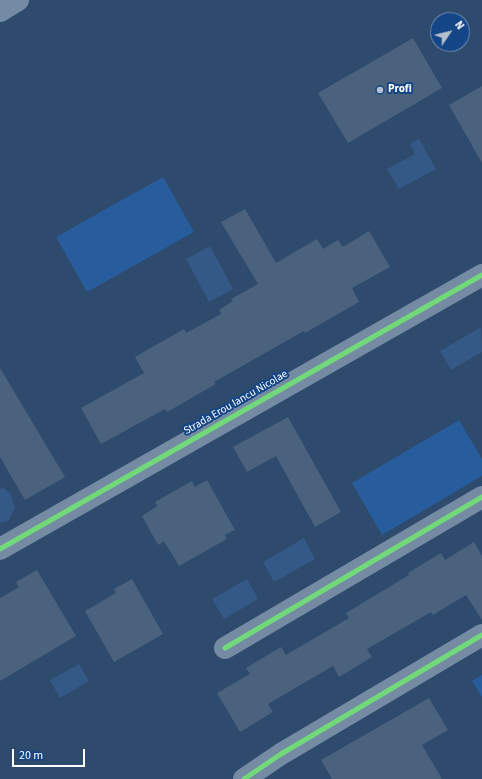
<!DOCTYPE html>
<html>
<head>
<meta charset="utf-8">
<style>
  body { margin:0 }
  #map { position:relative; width:482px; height:779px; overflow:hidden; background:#2e4a6d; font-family:"Source Sans 3",sans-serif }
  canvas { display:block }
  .north { position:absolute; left:430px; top:12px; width:40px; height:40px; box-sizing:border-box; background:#144687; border:1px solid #7290b7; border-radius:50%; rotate:55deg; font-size:11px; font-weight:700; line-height:16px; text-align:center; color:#fff }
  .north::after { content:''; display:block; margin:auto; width:14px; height:18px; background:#b6c0cc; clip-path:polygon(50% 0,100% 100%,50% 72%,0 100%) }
  .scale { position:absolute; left:12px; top:749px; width:73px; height:18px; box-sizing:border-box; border:2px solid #fff; border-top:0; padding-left:5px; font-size:12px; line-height:14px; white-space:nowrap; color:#fff; -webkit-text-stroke:3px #144687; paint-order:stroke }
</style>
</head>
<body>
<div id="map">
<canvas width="482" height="779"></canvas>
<div class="north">N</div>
<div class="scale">20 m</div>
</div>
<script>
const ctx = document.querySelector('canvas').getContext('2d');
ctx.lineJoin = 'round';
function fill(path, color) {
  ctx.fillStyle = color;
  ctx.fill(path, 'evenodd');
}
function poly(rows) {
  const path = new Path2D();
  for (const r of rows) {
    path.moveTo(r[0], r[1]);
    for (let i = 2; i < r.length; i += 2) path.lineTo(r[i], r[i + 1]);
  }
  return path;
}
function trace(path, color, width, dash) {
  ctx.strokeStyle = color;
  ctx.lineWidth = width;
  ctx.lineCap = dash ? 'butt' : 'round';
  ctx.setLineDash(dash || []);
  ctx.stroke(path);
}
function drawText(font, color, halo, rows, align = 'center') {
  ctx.font = font + ' "Source Sans 3",sans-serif';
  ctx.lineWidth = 4;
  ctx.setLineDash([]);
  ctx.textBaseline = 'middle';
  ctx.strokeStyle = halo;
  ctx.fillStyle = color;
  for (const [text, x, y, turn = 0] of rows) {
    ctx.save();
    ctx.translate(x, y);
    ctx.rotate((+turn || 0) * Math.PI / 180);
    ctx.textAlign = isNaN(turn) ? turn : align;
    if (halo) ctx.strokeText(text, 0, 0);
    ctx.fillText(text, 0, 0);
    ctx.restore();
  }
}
fill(poly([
  [163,177,194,232,87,292,56,237],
  [459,420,482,459,482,476,382,535,352,483],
  [482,675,482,697,472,681]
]), '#285d9d');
fill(poly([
  [419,139,436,169,399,189,387,169,415,154,410,144],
  [210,246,233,289,209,302,186,259],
  [481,327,482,352,451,370,440,351],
  [3,488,10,493,15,507,9,520,2,523,0,522,0,489],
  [304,538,315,559,274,582,263,562],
  [247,579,258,599,224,619,212,599],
  [79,664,89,681,60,698,50,680]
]), '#345986');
fill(poly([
  [413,38,442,88,348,143,318,93],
  [482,86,482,163,449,105],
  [245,209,276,263,317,239,323,249,338,240,343,247,369,231,390,267,352,288,359,302,305,333,304,331,214,382,216,384,167,412,165,409,101,444,81,408,144,373,135,357,184,329,186,333,221,314,219,310,233,301,231,299,258,284,221,222],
  [0,368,65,477,25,500,0,457],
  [288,417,341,512,315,527,276,456,247,472,233,447],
  [207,480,235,530,225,535,227,539,179,566,164,541,158,545,142,516,157,506,155,502,192,481,195,487],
  [474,542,482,556,482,620,466,595,433,615,431,612,367,649,372,657,339,677,333,666,268,704,273,712,240,732,217,693,250,674,246,668,281,647,286,655,349,618,346,613,409,575,408,573,441,553,445,560],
  [37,570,76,636,0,681,0,598,19,587,16,582],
  [132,579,163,634,114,662,85,611,116,593,114,589],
  [429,698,448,730,422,745,442,779,332,779,321,760]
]), '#4b627e');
trace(poly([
  [0,11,18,0],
  [0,549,482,275],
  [225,648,482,497],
  [244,779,281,754,482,635]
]), '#758aa3', 22);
trace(poly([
  [0,549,482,275],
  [225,648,482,497],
  [244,779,281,754,482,635]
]), '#71d979', 5);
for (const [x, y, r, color] of [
  [380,90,4,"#b6c0cc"]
]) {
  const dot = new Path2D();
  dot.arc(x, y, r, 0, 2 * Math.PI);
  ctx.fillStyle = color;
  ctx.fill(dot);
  trace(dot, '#144687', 1.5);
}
drawText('bold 11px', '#fff', '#144687', [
  ["Profi",388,90]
], 'left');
drawText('11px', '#fff', '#144687', [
  ["Strada Erou Iancu Nicolae",236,403,-30]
]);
</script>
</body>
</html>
